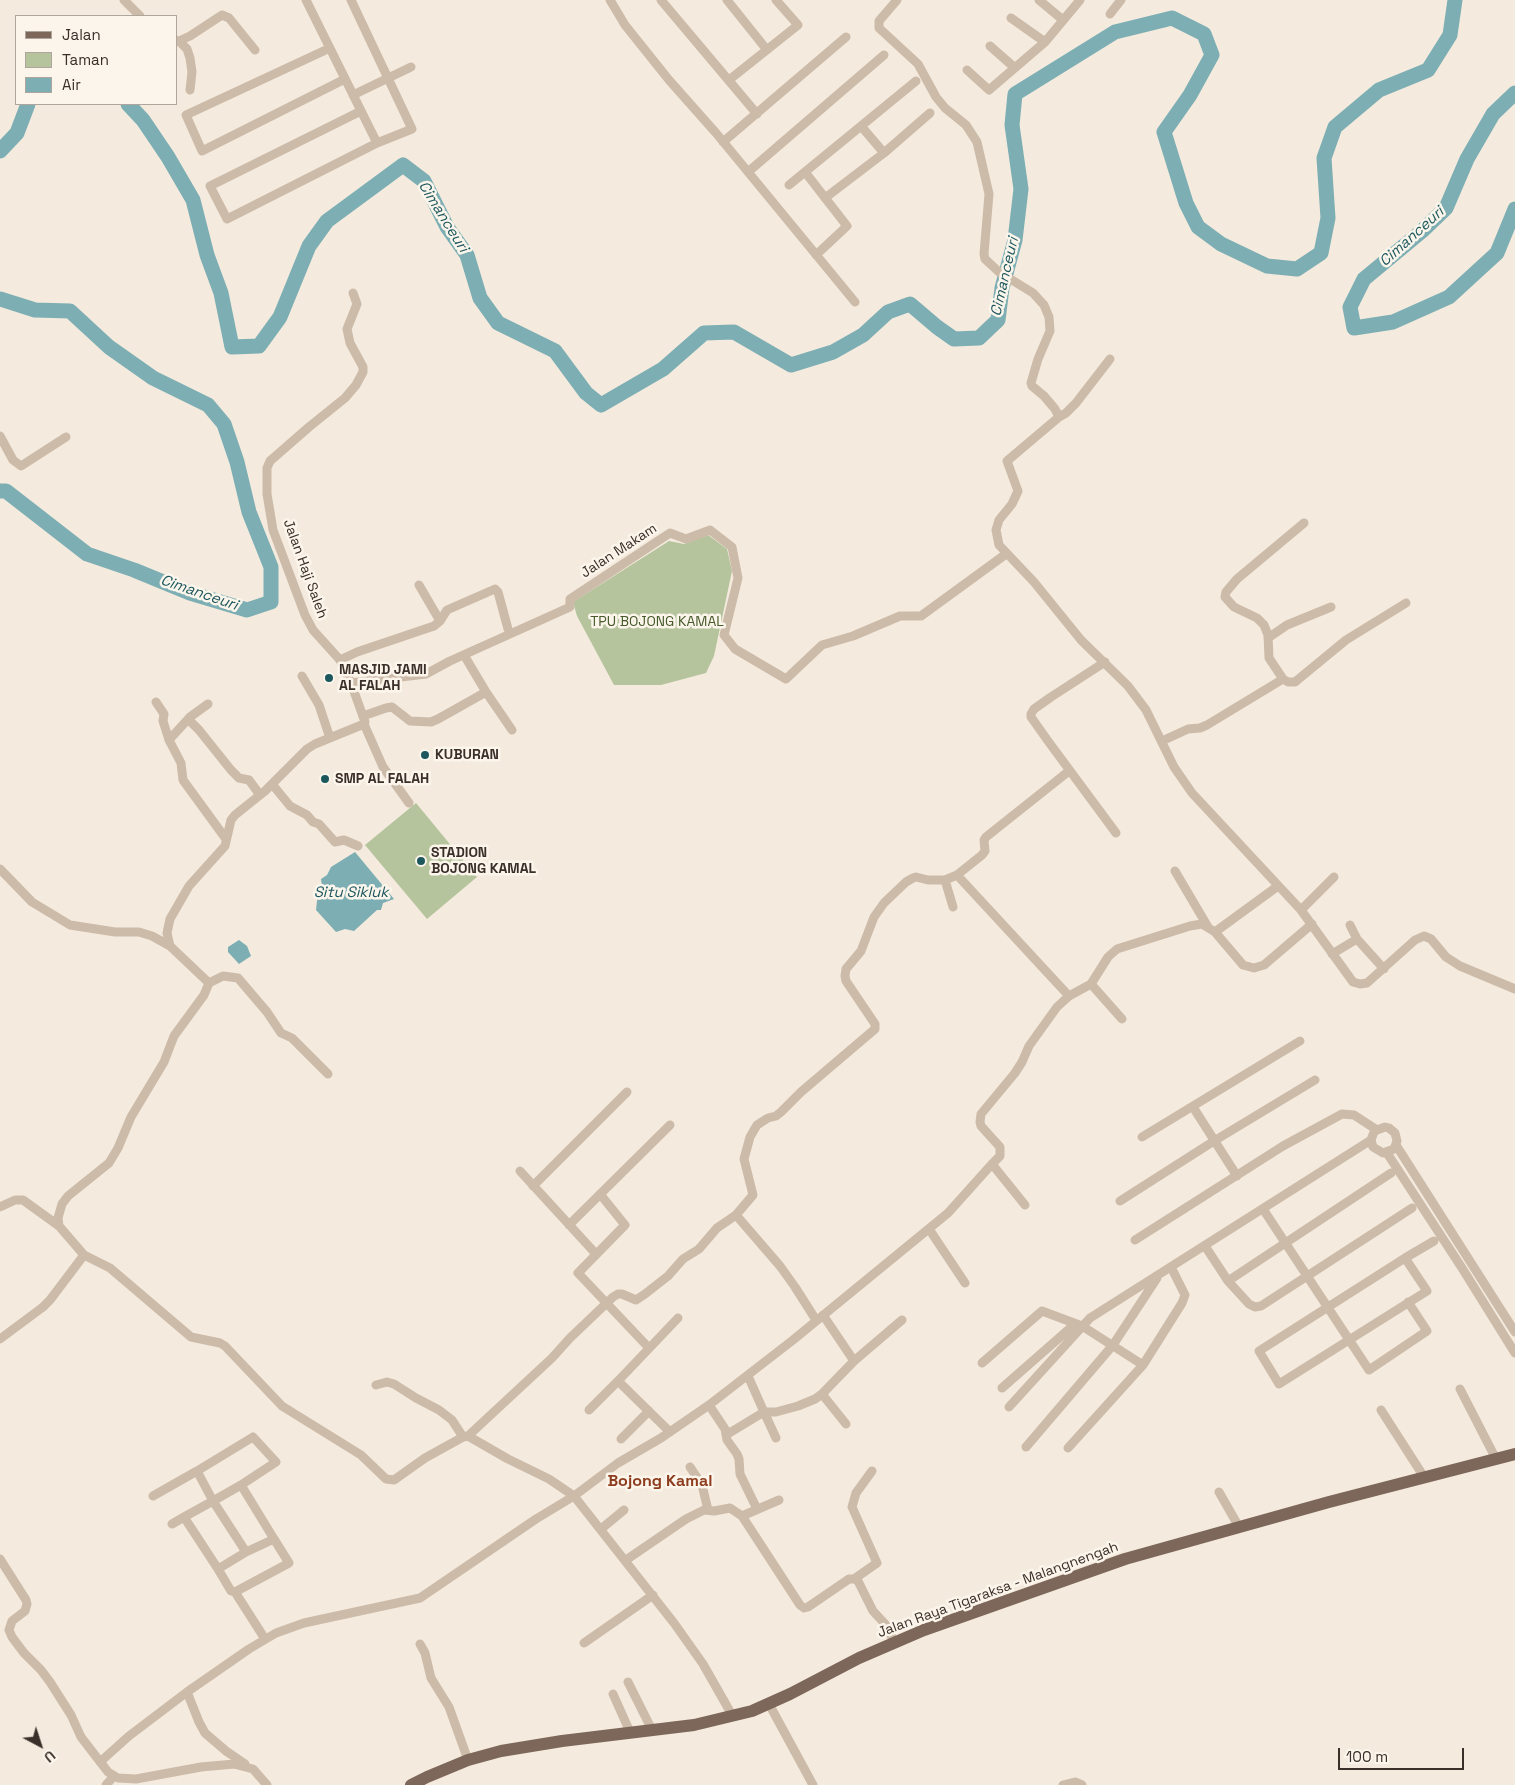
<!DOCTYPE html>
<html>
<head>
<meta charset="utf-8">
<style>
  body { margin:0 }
  #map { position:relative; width:1515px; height:1785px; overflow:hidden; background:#f4ebde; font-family:"Space Grotesk",sans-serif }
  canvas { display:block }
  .legend { position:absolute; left:15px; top:15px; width:162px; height:90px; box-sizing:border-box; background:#fbf5eb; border:1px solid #aea69d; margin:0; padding:6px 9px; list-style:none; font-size:15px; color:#3a2f29 }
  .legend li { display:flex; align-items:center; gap:10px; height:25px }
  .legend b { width:25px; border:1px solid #aea69d }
  .north { position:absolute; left:15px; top:1720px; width:50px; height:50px; -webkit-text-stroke:4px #fbf5eb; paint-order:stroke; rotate:140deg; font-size:14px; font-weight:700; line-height:20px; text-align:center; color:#3a2f29 }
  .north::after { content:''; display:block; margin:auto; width:18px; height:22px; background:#3a2f29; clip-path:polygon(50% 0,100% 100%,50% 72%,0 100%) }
  .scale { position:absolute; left:1338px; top:1748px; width:126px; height:22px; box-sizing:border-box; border:2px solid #3a2f29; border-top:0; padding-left:6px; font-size:15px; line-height:18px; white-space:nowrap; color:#3a2f29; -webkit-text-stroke:4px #fbf5eb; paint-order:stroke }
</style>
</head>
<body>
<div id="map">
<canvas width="1515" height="1785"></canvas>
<ul class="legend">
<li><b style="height:6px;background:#7d675a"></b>Jalan</li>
<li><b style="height:14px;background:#b5c49d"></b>Taman</li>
<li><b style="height:14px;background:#7caeb3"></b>Air</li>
</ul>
<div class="north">U</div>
<div class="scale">100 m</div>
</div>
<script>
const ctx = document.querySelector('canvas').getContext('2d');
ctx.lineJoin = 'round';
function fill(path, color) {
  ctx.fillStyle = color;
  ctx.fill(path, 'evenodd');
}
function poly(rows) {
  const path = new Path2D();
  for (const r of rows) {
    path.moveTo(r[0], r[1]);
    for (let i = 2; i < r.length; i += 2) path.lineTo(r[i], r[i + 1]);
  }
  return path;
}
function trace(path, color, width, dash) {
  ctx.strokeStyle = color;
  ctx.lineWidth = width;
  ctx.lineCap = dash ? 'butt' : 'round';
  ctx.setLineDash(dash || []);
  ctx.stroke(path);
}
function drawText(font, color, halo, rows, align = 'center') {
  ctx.font = font + ' "Space Grotesk",sans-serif';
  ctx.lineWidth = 5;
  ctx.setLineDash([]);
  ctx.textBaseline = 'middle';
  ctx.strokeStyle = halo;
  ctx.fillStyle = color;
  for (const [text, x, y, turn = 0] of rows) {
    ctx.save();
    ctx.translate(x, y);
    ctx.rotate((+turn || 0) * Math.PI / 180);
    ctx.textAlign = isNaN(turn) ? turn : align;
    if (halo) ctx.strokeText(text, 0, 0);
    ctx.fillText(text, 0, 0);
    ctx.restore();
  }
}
fill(poly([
  [708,535,727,549,732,571,714,656,706,673,661,685,614,685,577,616,573,602,669,541,684,544],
  [416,803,477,877,427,919,365,845]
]), '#b5c49d');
fill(poly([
  [355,852,394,899,383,903,381,910,377,910,354,931,345,929,336,932,316,910,318,892,322,887,321,879,327,875,331,867],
  [239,940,247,946,251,956,239,964,228,952,228,947]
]), '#7caeb3');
trace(poly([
  [1515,93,1493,114,1467,159,1446,208,1422,231,1364,279,1350,307,1354,328,1393,322,1449,297,1497,253,1515,209],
  [128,104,143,120,168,157,193,200,207,255,221,293,232,347,259,346,280,317,309,246,327,221,403,165,424,181,447,227,467,255,480,298,498,323,555,351,586,393,601,405,663,369,704,333,734,332,791,365,833,352,863,335,888,312,910,304,937,327,954,339,979,338,998,320,1002,288,1015,240,1021,189,1012,125,1015,94,1115,32,1172,18,1204,34,1212,55,1190,95,1164,132,1186,203,1198,227,1221,244,1267,266,1297,269,1321,253,1328,218,1324,158,1335,127,1379,90,1428,70,1450,35,1455,0],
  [0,151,17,133,28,104],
  [0,299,35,310,70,311,109,347,153,378,208,405,224,424,237,462,249,512,271,567,271,602,247,610,190,593,134,570,87,554,6,491,0,491]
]), '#7caeb3', 15);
trace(poly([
  [124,0,140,16],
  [306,0,377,143],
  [351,0,412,129,377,143,227,219,210,186,361,111],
  [610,0,625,25,669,80,716,133,855,302],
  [661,0,757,114],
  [727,0,767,50],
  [897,0,879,21,879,28,918,64,936,97,945,108,966,125,977,142,989,194,984,254,985,259,999,272,1033,293,1044,305,1049,317,1050,331,1038,359,1031,383,1032,386,1044,396,1055,409,1059,417],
  [1039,0,1063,20],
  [1110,14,1121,0],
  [1011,18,1045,42],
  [176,40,179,41,190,36,222,15,229,18,255,50],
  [179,41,187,49,190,58,192,72,190,90],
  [990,46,1015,68],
  [330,48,186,115,202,151,345,79],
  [967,70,989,90,1045,42,1080,0],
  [729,80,798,25,776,0],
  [353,95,411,67],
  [861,126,884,153],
  [723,142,846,37],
  [748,172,884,55],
  [805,172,847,226,816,255],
  [789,185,916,81],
  [825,198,884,153,930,113],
  [1110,359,1076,403,1066,413,1059,417,1007,461,1018,491,1012,504,999,520,996,530,999,545,1034,582,1081,640,1128,686,1146,710,1174,767,1192,793,1301,910,1353,982,1360,984,1367,983,1415,940,1424,936,1431,939,1446,957,1460,966,1515,989],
  [0,436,13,460,21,466,66,437],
  [419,585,440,621],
  [1268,638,1287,625,1331,607],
  [464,655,486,692],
  [340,660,357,652,434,626,440,621,447,610,495,589,498,592,508,629],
  [1105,662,1051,697,1034,709,1031,714,1031,717,1048,741,1116,833],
  [302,676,319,705,330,738],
  [1283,679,1288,682,1295,682,1346,640,1406,603],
  [351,683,426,674,450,661,570,607,570,599,670,533,686,539,710,530,732,547,738,578,724,635,735,649,786,679,822,645,853,636,900,616,921,616,1006,554],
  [156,702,164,714,163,721,169,740,181,763,183,780,226,839],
  [363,716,386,708,392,707,410,721,431,722,438,719,486,692,512,730],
  [188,719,199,730,231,770,239,778,249,780,260,795],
  [364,724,383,767,409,803],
  [169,740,190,717,208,704],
  [1162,741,1188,729,1200,728,1207,725,1283,679,1269,658,1268,635,1264,625,1257,618,1234,607,1225,597,1226,592,1237,579,1304,523],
  [272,784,290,806,307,815,313,822,319,824,335,842,344,840,358,846],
  [0,869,32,902,70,925,115,932,139,932,152,936,170,946,209,983,204,995,174,1036,164,1062,131,1117,118,1148,109,1163,68,1196,62,1204,58,1218,59,1226,84,1255,110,1268,191,1337,220,1343,225,1346,282,1406,361,1455,386,1479,394,1480,425,1458,463,1437,468,1436,508,1459,549,1479,574,1496,674,1623,703,1664,732,1715],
  [1175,871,1208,927],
  [957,875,1069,996],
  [945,880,953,907],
  [1301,910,1334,877],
  [1350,925,1357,939,1384,969],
  [1215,932,1278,886],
  [170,946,167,933,170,919,189,886,225,846,231,820,235,815,265,791,307,749,315,744,364,724,365,722,351,683,340,660,313,630,305,615,273,530,267,494,267,468,270,461,309,427,345,398,356,385,363,372,363,367,350,343,347,329,357,304,353,293],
  [1332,954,1357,939],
  [209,983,223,976,238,978,267,1012,281,1033,292,1038,328,1074],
  [1091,984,1122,1019],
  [1193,1107,1237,1176],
  [1142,1137,1300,1041],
  [1396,1145,1515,1332],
  [1387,1153,1462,1268,1515,1353],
  [992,1164,1025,1205],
  [520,1171,596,1254],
  [533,1186,627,1092],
  [600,1194,625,1225,578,1273,649,1348],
  [1120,1201,1214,1141,1315,1080],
  [0,1207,15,1200,23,1200,59,1226],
  [1263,1209,1369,1370,1427,1331,1408,1302],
  [736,1215,753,1195,744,1159,750,1137,757,1125,768,1118,776,1116,781,1112,801,1092,875,1029,875,1024,846,981,845,976,846,969,861,951,874,917,884,903,906,882,913,878,916,877,928,880,945,880,957,875,982,855,985,851,984,840,986,837,1069,771],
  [569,1225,670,1125],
  [929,1229,965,1283],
  [1135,1240,1283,1146,1342,1114,1354,1115,1377,1130],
  [1205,1246,1228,1281,1391,1173],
  [1405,1258,1427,1291,1279,1384,1259,1351,1405,1258,1434,1241],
  [1228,1281,1249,1304,1255,1307,1261,1306,1412,1208],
  [0,1339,43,1307,50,1300,84,1255],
  [854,1361,902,1320],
  [982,1363,1042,1311,1082,1326,1143,1365],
  [748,1376,764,1412,776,1412,798,1406,815,1399,822,1394,854,1361,823,1315],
  [376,1385,387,1382,394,1384,416,1398,439,1410,452,1420,463,1437],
  [1002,1388,1075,1324],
  [1460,1389,1496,1459],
  [822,1394,846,1424],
  [709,1405,725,1429,727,1440,737,1454,739,1459,740,1474,757,1509],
  [1009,1407,1090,1318,1371,1140,1374,1132,1377,1130,1385,1127,1389,1128,1395,1133,1397,1141,1394,1149,1383,1153,1373,1147,1371,1140],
  [589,1410,618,1381],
  [1381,1410,1424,1477],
  [670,1432,618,1381,678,1318],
  [726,1435,764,1412,776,1438],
  [468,1436,552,1358,570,1338,613,1297,618,1294,622,1294,636,1300,645,1294,668,1276,683,1259,699,1249,717,1228,736,1215,780,1266,795,1287,816,1320],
  [621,1439,649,1411],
  [1026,1447,1113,1345,1157,1278],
  [1068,1448,1143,1365,1182,1303,1185,1295,1171,1267],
  [690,1467,702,1485,708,1510],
  [241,1485,274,1539],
  [1219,1492,1239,1527],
  [153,1496,197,1471],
  [742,1516,800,1605,804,1608,808,1607,849,1579,854,1579,877,1563,852,1507,856,1493,872,1471],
  [184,1517,218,1569],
  [172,1524,184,1517,213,1501,241,1485,276,1462,253,1437,197,1471,213,1501,246,1552],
  [601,1529,624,1510],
  [0,1559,26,1600,27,1604,25,1611,12,1621,9,1630,12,1637,24,1653,41,1670,50,1682,71,1715,81,1737,108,1772,118,1778,136,1779,201,1767,234,1764,253,1769,267,1785],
  [626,1560,686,1519,704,1510,714,1511,730,1508,742,1516,779,1500],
  [854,1579,858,1581,873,1611,886,1625,894,1642],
  [235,1592,289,1563,274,1539,246,1552,218,1569,231,1591,235,1592,265,1639],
  [584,1643,653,1595],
  [420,1644,425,1653,431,1678,449,1707,468,1760],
  [628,1682,652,1730],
  [187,1692,199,1722,205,1733,226,1751,245,1764],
  [613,1694,630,1732],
  [769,1704,813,1785],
  [100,1762,129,1736,187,1692,249,1649,276,1633,304,1623,420,1598,536,1519,574,1496,618,1463,661,1438,709,1405,793,1340,948,1213,992,1164,1000,1156,1000,1147,981,1126,980,1122,981,1114,1015,1073,1022,1062,1029,1046,1057,1007,1069,996,1091,984,1108,957,1117,949,1190,926,1202,924,1215,932,1243,965,1254,968,1264,965,1312,924],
  [106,1785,114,1776],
  [1063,1785,1075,1782,1082,1785]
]), '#cdbba9', 9);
trace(poly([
  [411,1785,427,1777,468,1760,501,1751,562,1741,694,1725,752,1711,790,1694,859,1658,924,1630,1125,1559,1329,1502,1515,1454]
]), '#7d675a', 12);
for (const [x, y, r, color] of [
  [329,678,5,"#1c575e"],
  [425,755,5,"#1c575e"],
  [325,779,5,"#1c575e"],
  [421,861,5,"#1c575e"]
]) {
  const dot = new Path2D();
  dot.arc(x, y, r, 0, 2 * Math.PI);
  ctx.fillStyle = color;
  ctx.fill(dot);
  trace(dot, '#fbf5eb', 2);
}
drawText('14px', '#3a2f29', '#fbf5eb', [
  ["Jalan Makam",619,551,-33],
  ["Jalan Haji Saleh",305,569,70],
  ["Jalan Raya Tigaraksa - Malangnengah",998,1590,-20]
]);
drawText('14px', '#475a2c', '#fbf5eb', [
  ["TPU BOJONG KAMAL",657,622]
]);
drawText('bold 14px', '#3a2f29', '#fbf5eb', [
  ["MASJID JAMI",339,670],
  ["AL FALAH",339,686],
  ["KUBURAN",435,755],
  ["SMP AL FALAH",335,779],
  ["STADION",431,853],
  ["BOJONG KAMAL",431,869]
], 'left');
drawText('italic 15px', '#1c575e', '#fbf5eb', [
  ["Cimanceuri",443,217,58],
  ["Cimanceuri",1412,237,-42],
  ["Cimanceuri",1005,277,-77],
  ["Cimanceuri",199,593,19],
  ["Situ Sikluk",351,893]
]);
drawText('bold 16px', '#8e3e1e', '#fbf5eb', [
  ["Bojong Kamal",660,1482]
]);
</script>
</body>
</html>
